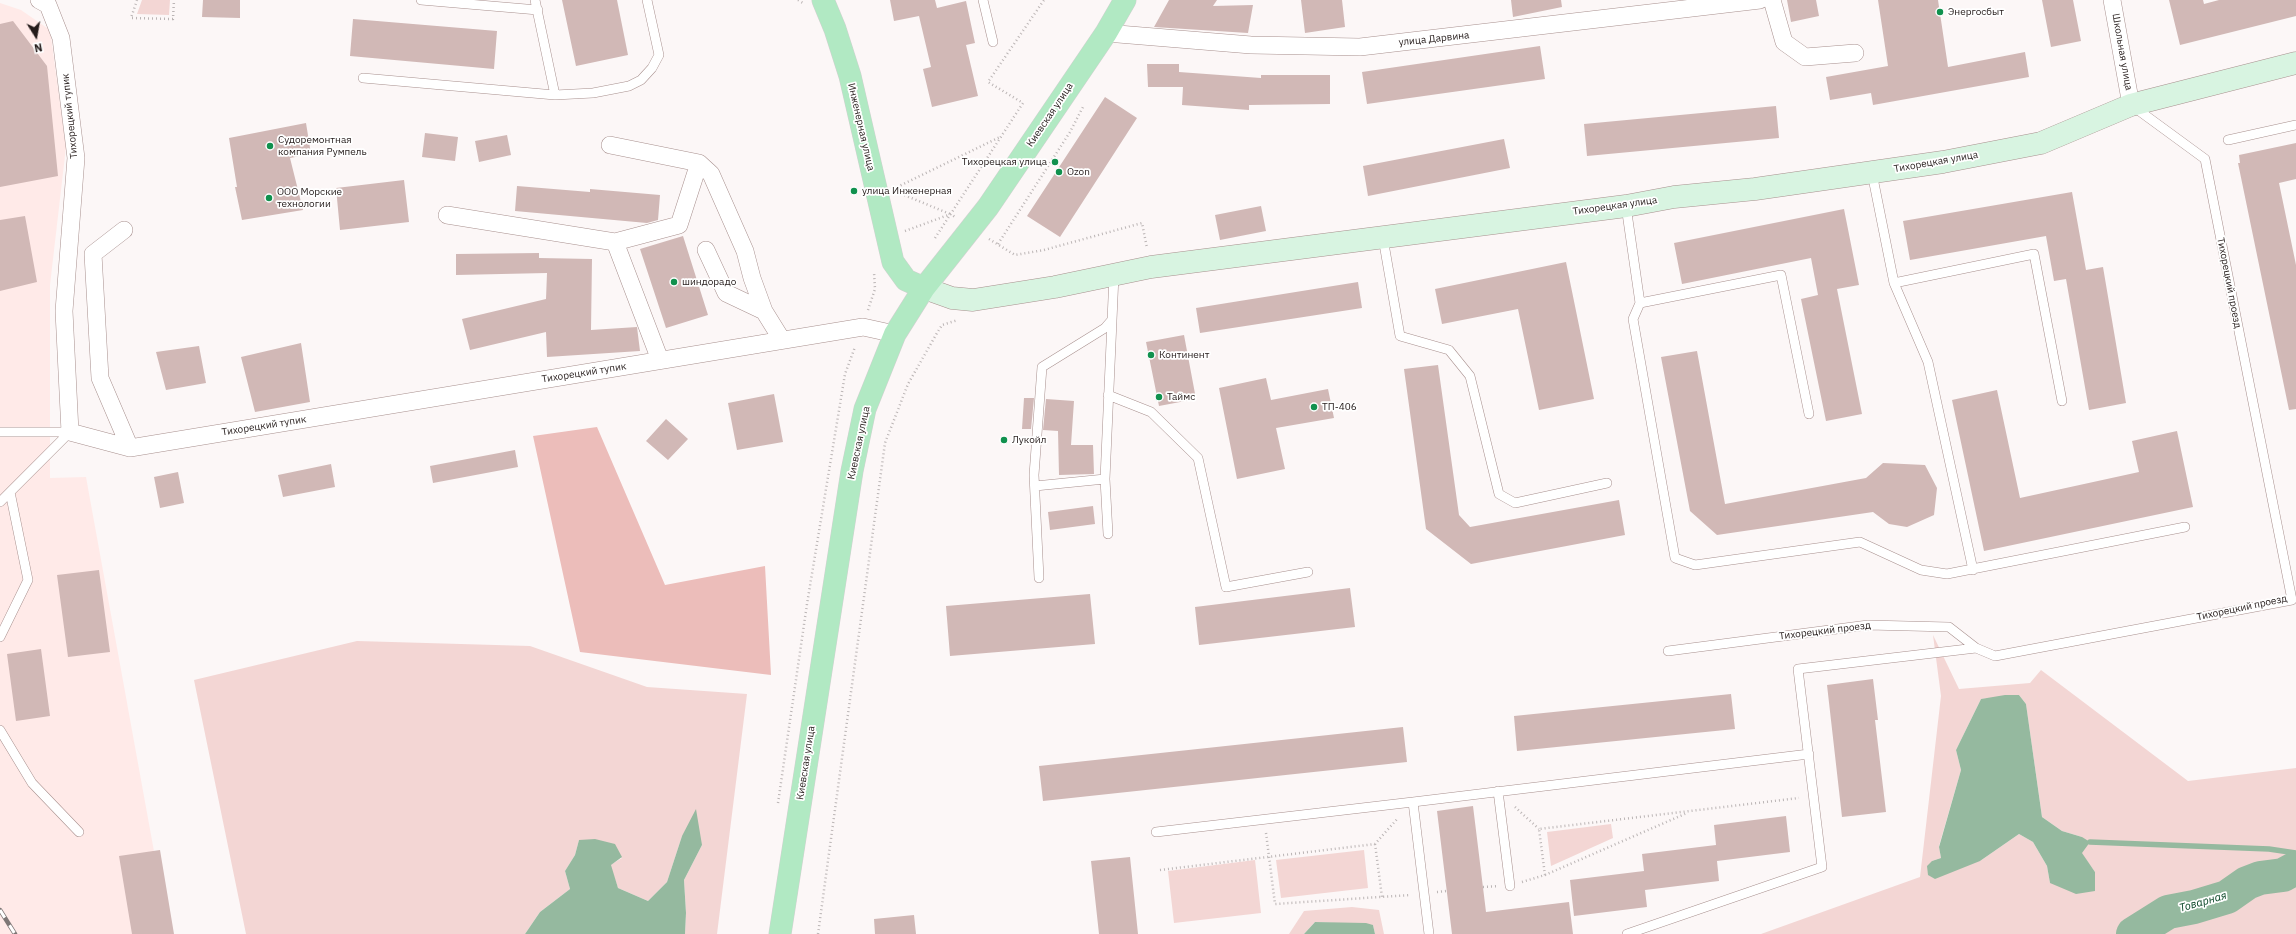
<!DOCTYPE html>
<html>
<head>
<meta charset="utf-8">
<style>
  body { margin:0 }
  #map { position:relative; width:2296px; height:934px; overflow:hidden; background:#fcf7f7; font-family:"IBM Plex Sans",sans-serif }
  canvas { display:block }
  .north { position:absolute; left:16px; top:16px; width:40px; height:40px; -webkit-text-stroke:3px #fff; paint-order:stroke; rotate:169deg; font-size:11px; font-weight:700; line-height:16px; text-align:center; color:#241b1a }
  .north::after { content:''; display:block; margin:auto; width:14px; height:18px; background:#241b1a; clip-path:polygon(50% 0,100% 100%,50% 72%,0 100%) }
</style>
</head>
<body>
<div id="map">
<canvas width="2296" height="934"></canvas>
<div class="north">N</div>
</div>
<script>
const ctx = document.querySelector('canvas').getContext('2d');
ctx.lineJoin = 'round';
function fill(path, color) {
  ctx.fillStyle = color;
  ctx.fill(path, 'evenodd');
}
function poly(rows) {
  const path = new Path2D();
  for (const r of rows) {
    path.moveTo(r[0], r[1]);
    for (let i = 2; i < r.length; i += 2) path.lineTo(r[i], r[i + 1]);
  }
  return path;
}
function trace(path, color, width, dash) {
  ctx.strokeStyle = color;
  ctx.lineWidth = width;
  ctx.lineCap = dash ? 'butt' : 'round';
  ctx.setLineDash(dash || []);
  ctx.stroke(path);
}
function drawText(font, color, halo, rows, align = 'center') {
  ctx.font = font + ' "IBM Plex Sans",sans-serif';
  ctx.lineWidth = 3.5;
  ctx.setLineDash([]);
  ctx.textBaseline = 'middle';
  ctx.strokeStyle = halo;
  ctx.fillStyle = color;
  for (const [text, x, y, turn = 0] of rows) {
    ctx.save();
    ctx.translate(x, y);
    ctx.rotate((+turn || 0) * Math.PI / 180);
    ctx.textAlign = isNaN(turn) ? turn : align;
    if (halo) ctx.strokeText(text, 0, 0);
    ctx.fillText(text, 0, 0);
    ctx.restore();
  }
}
fill(poly([
  [0,3,21,10,50,30,66,147,50,285,50,478,86,477,169,934,0,934]
]), '#ffeae8');
fill(poly([
  [142,0,170,0,169,15,137,14],
  [1933,635,1959,689,2030,683,2041,670,2188,781,2296,768,2296,934,1761,934,1920,877,1941,696],
  [2019,695,2026,704,2042,817,2062,831,2082,837,2081,853,2095,872,2050,883,2047,866,2033,842,2019,834,1980,861,1932,861,1941,858,1939,846,1961,770,1956,750,1981,699],
  [357,641,530,646,647,687,747,694,717,934,685,934,686,913,684,880,702,845,682,836,667,882,648,901,618,888,610,865,622,858,579,840,575,855,565,871,570,889,540,912,525,934,246,934,194,680],
  [1611,824,1613,838,1551,866,1547,832],
  [1364,850,1368,888,1281,898,1276,860],
  [1255,860,1261,913,1174,923,1168,871],
  [1352,907,1379,910,1384,934,1375,934,1373,925,1315,922,1304,934,1289,934,1304,911]
]), '#f3d6d4');
fill(poly([
  [597,427,665,585,765,566,771,675,580,652,533,436]
]), '#ecbdba');
fill(poly([
  [2005,695,2019,695,2026,704,2042,817,2062,831,2082,837,2090,842,2082,853,2095,872,2095,891,2076,894,2050,883,2047,866,2033,842,2019,834,1980,861,1935,879,1928,875,1927,866,1932,861,1941,858,1939,847,1961,770,1956,750,1981,699],
  [696,809,702,845,684,880,686,913,685,934,525,934,540,912,570,889,565,871,575,855,579,840,595,839,615,844,622,857,611,865,618,888,648,901,667,882,682,836],
  [1315,922,1366,923,1373,925,1375,934,1304,934]
]), '#95b99f');
trace(poly([
  [2090,842,2269,849,2296,853]
]), '#95b99f', 5.5);
trace(poly([
  [2133,934,2168,912,2194,907,2227,897,2247,883,2260,878,2283,875,2296,868]
]), '#95b99f', 34);
fill(poly([
  [203,0,240,0,240,18,202,17],
  [562,0,617,0,628,55,576,66],
  [890,0,935,0,937,8,966,1,975,43,966,45,978,96,932,107,923,69,931,67,919,16,894,21],
  [1169,0,1217,0,1213,6,1253,5,1248,33,1154,27],
  [1301,0,1342,0,1345,27,1305,33],
  [1511,0,1561,0,1562,7,1513,17],
  [1787,0,1816,0,1819,16,1791,22],
  [1878,0,1938,0,1948,67,2025,52,2029,77,1873,105,1871,93,1830,100,1826,77,1888,66],
  [2042,0,2073,0,2081,41,2051,47],
  [2169,0,2203,0,2204,4,2219,0,2296,0,2296,16,2180,45],
  [353,19,497,31,494,69,350,56],
  [13,21,47,66,58,176,0,187,0,24],
  [1540,46,1545,79,1367,104,1362,72],
  [1147,64,1179,64,1179,72,1261,78,1261,75,1330,75,1330,104,1249,105,1249,110,1182,105,1183,87,1148,87],
  [1105,97,1137,118,1060,237,1027,216],
  [1776,106,1779,138,1587,156,1584,124],
  [306,123,311,154,290,158,303,210,242,220,235,187,237,187,229,138],
  [425,133,458,137,455,161,422,157],
  [507,135,511,155,479,162,475,141],
  [1504,139,1510,168,1368,196,1363,166],
  [2296,143,2296,179,2279,183,2296,265,2296,409,2289,410,2238,163,2240,163,2239,155],
  [404,180,409,222,340,230,336,188],
  [517,186,590,192,590,189,660,195,658,220,647,223,515,211],
  [2072,192,2086,270,2103,267,2126,403,2089,410,2066,279,2054,281,2046,236,1910,260,1903,221],
  [1261,206,1266,231,1220,240,1215,215],
  [1844,209,1859,285,1837,289,1862,414,1826,421,1801,299,1818,295,1811,258,1682,284,1674,243],
  [25,216,37,282,0,291,0,220],
  [683,236,708,315,666,328,640,249],
  [539,253,539,258,592,259,591,330,637,327,640,351,547,357,546,332,470,350,462,319,546,299,547,273,456,275,456,254],
  [1566,262,1594,399,1539,410,1518,309,1442,324,1435,289],
  [1358,282,1362,308,1200,333,1196,308],
  [1184,335,1196,399,1159,406,1146,342],
  [301,343,310,402,255,412,241,357],
  [199,346,206,383,166,390,156,352],
  [1697,351,1725,504,1866,478,1883,463,1925,465,1937,488,1934,515,1907,527,1889,524,1873,512,1717,535,1690,511,1661,357],
  [1438,365,1459,515,1470,527,1619,500,1625,535,1471,564,1426,529,1404,369],
  [1266,378,1271,400,1328,389,1334,418,1276,428,1285,469,1237,479,1219,388],
  [1997,390,2020,498,2139,472,2132,441,2177,431,2193,507,1984,551,1952,400],
  [774,394,783,442,737,450,728,403],
  [1024,398,1034,398,1031,429,1022,429],
  [1046,399,1074,401,1071,445,1093,445,1094,474,1059,475,1058,431,1043,430],
  [666,419,688,439,668,460,646,441],
  [515,450,518,467,433,483,430,466],
  [331,464,335,487,283,497,278,475],
  [178,472,184,503,160,508,154,477],
  [1093,506,1095,524,1050,530,1048,512],
  [99,570,110,652,68,657,57,575],
  [1350,588,1355,627,1199,645,1195,607],
  [1090,594,1095,644,950,656,946,606],
  [41,649,50,716,16,721,7,654],
  [1873,679,1878,720,1875,720,1886,812,1842,817,1827,685],
  [1731,694,1735,729,1517,751,1514,716],
  [1403,727,1407,762,1043,801,1039,766],
  [1473,806,1486,912,1569,902,1573,934,1452,934,1437,811],
  [1786,816,1790,852,1717,861,1719,881,1645,890,1647,907,1574,916,1570,880,1644,871,1642,854,1716,845,1714,825],
  [160,850,174,934,132,934,119,856],
  [1130,857,1138,934,1099,934,1091,861],
  [914,915,916,934,875,934,874,919]
]), '#d1b8b6');
const lane = poly([
  [421,0,538,10],
  [535,0,555,95],
  [983,0,993,42],
  [363,78,555,95,593,93,629,86,641,80,652,68,659,55,647,0],
  [2228,140,2296,125],
  [1872,173,1894,283,2034,254,2062,401],
  [1626,206,1640,303,1781,275,1809,414],
  [1383,238,1400,336,1449,350,1470,376,1499,494,1515,503,1607,483],
  [1894,283,1928,362,1973,570],
  [1640,303,1633,319,1675,558,1695,565,1860,542,1921,570,1947,574,2185,527],
  [1108,395,1151,412,1198,458,1226,587,1308,572],
  [0,432,70,432],
  [1035,486,1105,479],
  [0,502,70,432],
  [1108,534,1105,479,1114,275],
  [1039,578,1034,475,1042,367,1105,328,1111,321],
  [0,637,28,580,10,492],
  [1668,651,1868,625,1949,627,1976,648,1995,656,2292,600,2205,159,2134,107],
  [0,730,32,783,79,832],
  [1498,791,1510,886],
  [1413,802,1809,754],
  [1156,832,1413,802,1429,934],
  [1627,934,1822,867,1798,669,1976,648]
]);
const street = poly([
  [39,0,48,5,61,38,76,158,64,311,70,432,130,448,863,327,895,334],
  [1772,0,1784,42,1805,57,1855,53],
  [2112,0,2131,105],
  [1106,33,1251,45,1360,47,1760,0],
  [610,145,699,163,711,174,745,251,752,278,764,311],
  [447,215,615,242],
  [124,230,93,254,100,378,130,448],
  [706,250,726,293,764,311,782,340],
  [660,360,615,242,679,225,699,163]
]);
const secondary = poly([
  [924,288,952,298,973,300,1055,287,1151,267,1626,206,1674,197,1755,189,1943,162,2041,143,2131,105,2296,63]
]);
const primary = poly([
  [823,0,835,29,850,76,893,262,906,280,924,288],
  [780,934,852,471,865,409,895,334,924,288,988,207,1106,33,1125,0]
]);
trace(lane, '#a8908e', 10);
trace(street, '#a8908e', 18);
trace(secondary, '#a8908e', 23);
trace(primary, '#d3d1d1', 23);
trace(poly([
  [137,0,131,18,173,19,174,0],
  [798,0,803,3],
  [897,187,1000,137],
  [897,192,950,214],
  [905,231,951,214,955,217],
  [935,238,1023,103,988,82,1044,0],
  [989,239,1015,255,1044,250,1142,223,1147,248],
  [998,244,1070,132,1084,105],
  [868,310,875,289,874,272],
  [778,803,807,604,845,374,855,347],
  [1515,807,1539,829],
  [1266,833,1275,904,1410,895],
  [1375,844,1382,897],
  [1160,870,1375,844,1398,818],
  [1545,875,1539,829,1799,798],
  [1522,882,1545,875,1687,813],
  [1483,887,1498,886],
  [1437,892,1447,891],
  [818,934,885,443,908,384,937,333,942,325,958,320]
]), '#bbb5b5', 2.5, [1, 3]);
trace(lane, '#fff', 9);
trace(street, '#fff', 17);
trace(secondary, '#d8f4e1', 22);
trace(primary, '#b1e9c3', 22);
const rail = poly([
  [0,910,15,934]
]);
trace(rail, '#7e7776', 4.5);
trace(rail, '#fff', 3, [9]);
for (const [x, y, r, color] of [
  [1940,12,4,"#10914e"],
  [270,146,4,"#10914e"],
  [1055,162,4,"#10914e"],
  [1059,172,4,"#10914e"],
  [854,191,4,"#10914e"],
  [269,198,4,"#10914e"],
  [674,282,4,"#10914e"],
  [1151,355,4,"#10914e"],
  [1159,397,4,"#10914e"],
  [1314,407,4,"#10914e"],
  [1004,440,4,"#10914e"]
]) {
  const dot = new Path2D();
  dot.arc(x, y, r, 0, 2 * Math.PI);
  ctx.fillStyle = color;
  ctx.fill(dot);
  trace(dot, '#fff', 1.5);
}
drawText('10px', '#241b1a', '#fff', [
  ["Энергосбыт",1948,12],
  ["Судоремонтная",278,140],
  ["компания Румпель",278,152],
  ["Тихорецкая улица",1047,162,"right"],
  ["Ozon",1067,172],
  ["улица Инженерная",862,191],
  ["ООО Морские",277,192],
  ["технологии",277,204],
  ["шиндорадо",682,282],
  ["Континент",1159,355],
  ["Таймс",1167,397],
  ["ТП-406",1322,407],
  ["Лукойл",1012,440]
], 'left');
drawText('10px', '#241b1a', '#fff', [
  ["улица Дарвина",1434,39,-6],
  ["Школьная улица",2122,52,80],
  ["Киевская улица",1050,115,-56],
  ["Тихорецкий тупик",70,116,-96],
  ["Инженерная улица",861,127,77],
  ["Тихорецкая улица",1936,162,-10],
  ["Тихорецкая улица",1615,206,-8],
  ["Тихорецкий проезд",2229,283,79],
  ["Тихорецкий тупик",584,373,-9],
  ["Тихорецкий тупик",264,426,-9],
  ["Киевская улица",859,443,-78],
  ["Тихорецкий проезд",2242,608,-12],
  ["Тихорецкий проезд",1825,631,-7],
  ["Киевская улица",806,763,-81]
]);
drawText('italic 11px', '#00401f', '#fff', [
  ["Товарная",2203,902,-16]
]);
</script>
</body>
</html>
